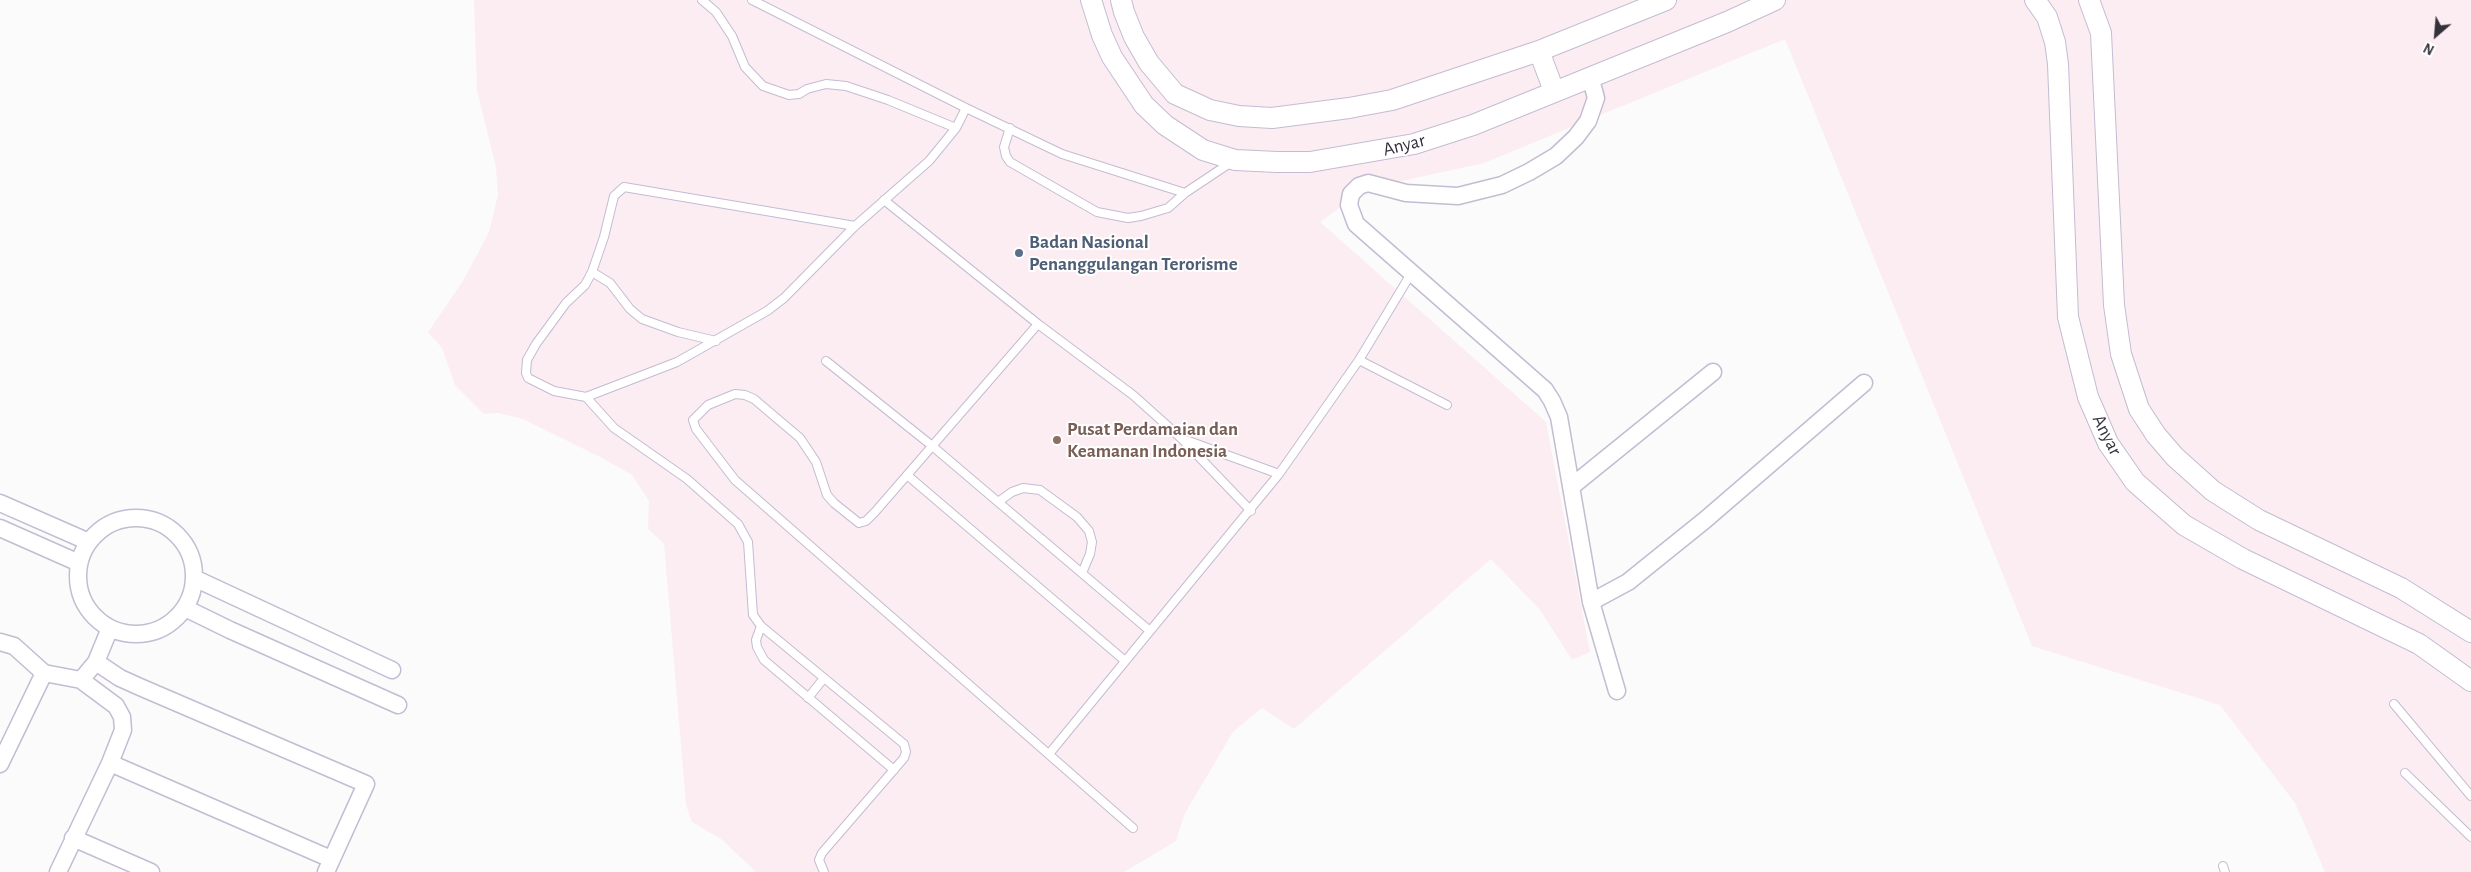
<!DOCTYPE html>
<html>
<head>
<meta charset="utf-8">
<style>
  body { margin:0 }
  #map { position:relative; width:2471px; height:872px; overflow:hidden; background:#fbfbfb; font-family:"Alegreya Sans",sans-serif }
  canvas { display:block }
  .north { position:absolute; left:2411px; top:10px; width:50px; height:50px; -webkit-text-stroke:4px #fff; paint-order:stroke; rotate:207deg; font-size:14px; font-weight:700; line-height:20px; text-align:center; color:#34313a }
  .north::after { content:''; display:block; margin:auto; width:18px; height:22px; background:#34313a; clip-path:polygon(50% 0,100% 100%,50% 72%,0 100%) }
</style>
</head>
<body>
<div id="map">
<canvas width="2471" height="872"></canvas>
<div class="north">N</div>
</div>
<script>
const ctx = document.querySelector('canvas').getContext('2d');
ctx.lineJoin = 'round';
function fill(path, color) {
  ctx.fillStyle = color;
  ctx.fill(path, 'evenodd');
}
function poly(rows) {
  const path = new Path2D();
  for (const r of rows) {
    if (r.length === 3) {
      path.moveTo(r[0] + r[2], r[1]);
      path.arc(r[0], r[1], r[2], 0, 2 * Math.PI);
      continue;
    }
    path.moveTo(r[0], r[1]);
    for (let i = 2; i < r.length; i += 2) path.lineTo(r[i], r[i + 1]);
  }
  return path;
}
function trace(path, color, width, dash) {
  ctx.strokeStyle = color;
  ctx.lineWidth = width;
  ctx.lineCap = dash ? 'butt' : 'round';
  ctx.setLineDash(dash || []);
  ctx.stroke(path);
}
function drawText(font, color, halo, rows, align = 'center') {
  ctx.font = font + ' "Alegreya Sans",sans-serif';
  ctx.lineWidth = 4;
  ctx.setLineDash([]);
  ctx.textBaseline = 'middle';
  ctx.strokeStyle = halo;
  ctx.fillStyle = color;
  for (const [text, x, y, turn = 0] of rows) {
    ctx.save();
    ctx.translate(x, y);
    ctx.rotate((+turn || 0) * Math.PI / 180);
    ctx.textAlign = isNaN(turn) ? turn : align;
    if (halo) ctx.strokeText(text, 0, 0);
    ctx.fillText(text, 0, 0);
    ctx.restore();
  }
}
fill(poly([
  [474,0,2471,0,2471,872,2325,872,2295,803,2220,705,2032,646,1785,39,1484,163,1365,189,1320,222,1546,422,1590,652,1572,660,1540,610,1491,559,1294,729,1262,708,1233,732,1185,813,1176,841,1124,872,756,872,721,839,692,822,686,805,664,544,648,529,649,501,632,475,600,457,523,419,498,413,484,414,455,385,442,348,428,332,463,281,489,232,498,195,496,168,477,90]
]), '#fcedf3');
const service = poly([
  [702,0,716,12,732,36,745,67,763,86,789,95,799,94,807,89,826,84,846,86,888,100,956,128],
  [752,0,966,108,1062,154,1185,193,1233,161],
  [1010,128,1004,147,1006,156,1010,162,1097,212,1128,218,1141,216,1168,208,1185,193],
  [884,200,1038,324,1133,395,1181,438,1251,511],
  [855,226,624,187,614,196,604,237,592,272,585,285,566,303,536,344,527,360,526,373,528,378,554,391,586,397,677,362,767,311,784,298,855,226,929,161,956,128,966,108],
  [592,272,610,283,630,309,642,319,678,332,716,341],
  [1038,324,875,512,866,521,859,523,834,503,827,495,816,462,800,438,754,399,745,395,735,394,708,405,693,420,696,429,735,480,1133,828],
  [1359,360,1447,405],
  [826,361,931,445,1150,631],
  [586,397,614,428,687,479,738,524,748,542,753,615,761,626,904,744,906,752,904,758,822,853,819,860,824,872],
  [1183,439,1279,474],
  [907,475,1124,660],
  [998,502,1012,492,1023,488,1040,490,1077,517,1089,531,1092,542,1090,554,1082,573],
  [761,626,756,640,757,647,764,660,894,770],
  [808,698,824,678],
  [2394,704,2471,796],
  [1049,754,1279,474,1359,360,1412,272],
  [2405,773,2471,837],
  [2223,866,2225,872]
]);
const minor = poly([
  [1590,76,1596,98,1588,121,1576,137,1556,156,1529,172,1502,185,1458,196,1406,193,1368,183,1359,186,1351,194,1349,205,1356,224,1545,390,1552,401,1559,417,1591,602,1617,691],
  [1571,487,1713,372],
  [0,503,89,542],
  [136,576,58],
  [0,528,79,563],
  [194,578,392,670],
  [1591,602,1628,582,1705,520,1864,383],
  [185,608,230,630,398,705],
  [0,642,14,646,44,673,81,680,96,662,110,628],
  [96,662,120,678,140,687,366,784,326,872],
  [110,763,331,859],
  [0,764,44,673],
  [73,838,151,872],
  [58,872,110,763,123,730,122,717,116,706,81,680]
]);
const tertiary = poly([
  [1091,0,1102,35,1112,57,1144,105,1165,125,1203,150,1235,160,1277,162,1310,162,1414,144,1473,125,1727,22,1775,0],
  [1121,0,1124,12,1134,37,1149,63,1175,94,1210,110,1239,116,1272,118,1349,108,1392,100,1539,51,1666,0],
  [2035,0,2047,17,2055,42,2058,64,2068,317,2088,397,2108,443,2135,482,2184,525,2243,559,2419,644,2471,681],
  [2089,0,2101,33,2114,305,2121,354,2139,409,2156,435,2175,457,2213,491,2259,520,2401,588,2471,632],
  [1539,51,1554,91]
]);
trace(service, '#c3bcd2', 10);
trace(minor, '#c3bcd2', 19);
trace(tertiary, '#c3bcd2', 22);
trace(service, '#fff', 8);
trace(minor, '#fff', 16);
trace(tertiary, '#fff', 20);
for (const [x, y, r, color] of [
  [1019,253,5,"#5c6f8a"],
  [1057,440,5,"#8d6e63"]
]) {
  const dot = new Path2D();
  dot.arc(x, y, r, 0, 2 * Math.PI);
  ctx.fillStyle = color;
  ctx.fill(dot);
  trace(dot, '#fff', 2);
}
drawText('19px', '#34313a', '#fff', [
  ["Anyar",1404,145,-14],
  ["Anyar",2107,435,63]
]);
drawText('bold 19px', '#4e5e75', '#fff', [
  ["Badan Nasional",1029,242],
  ["Penanggulangan Terorisme",1029,264]
], 'left');
drawText('bold 19px', '#785e54', '#fff', [
  ["Pusat Perdamaian dan",1067,429],
  ["Keamanan Indonesia",1067,451]
], 'left');
</script>
</body>
</html>
